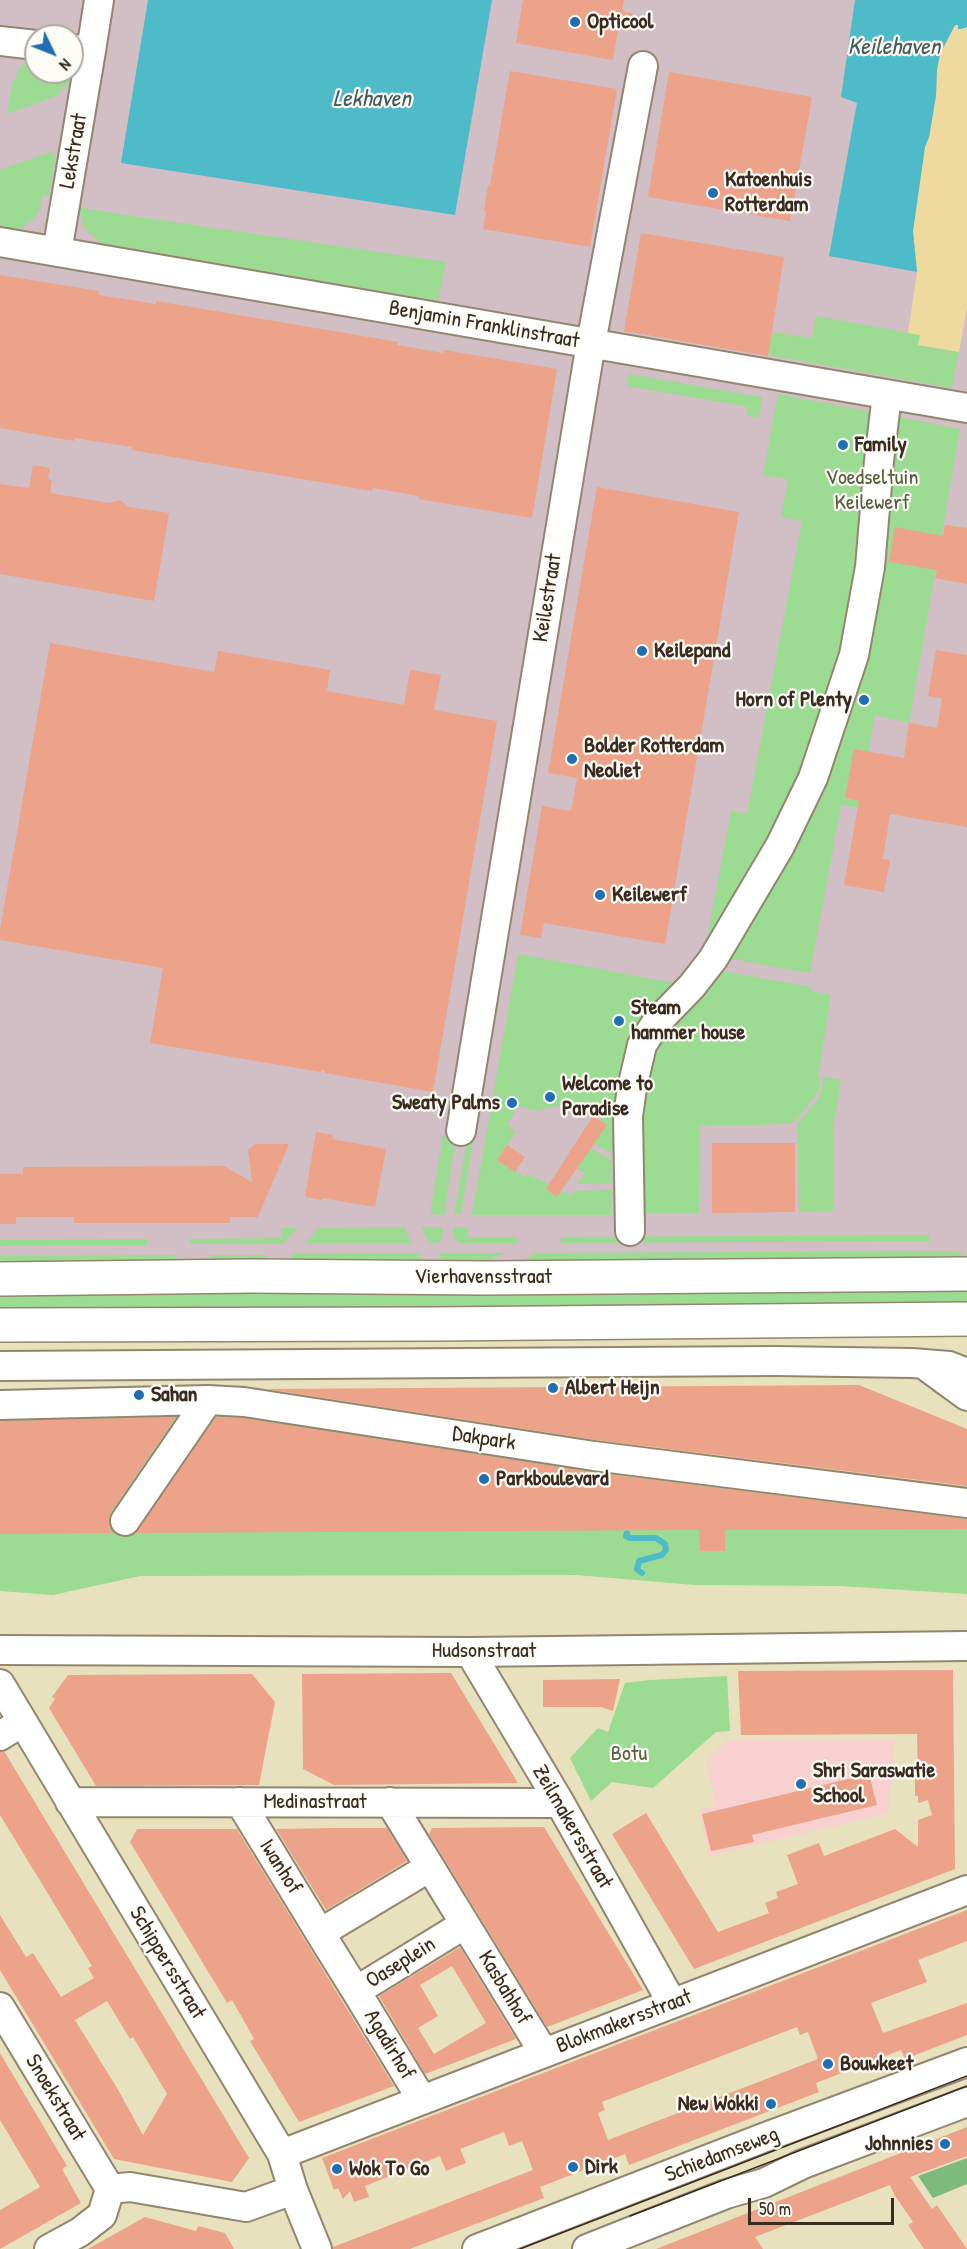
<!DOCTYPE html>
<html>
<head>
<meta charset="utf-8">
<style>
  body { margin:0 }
  #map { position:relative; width:967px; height:2249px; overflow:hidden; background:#e8e1bd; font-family:"Patrick Hand",sans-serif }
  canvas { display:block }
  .north { position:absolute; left:24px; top:24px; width:60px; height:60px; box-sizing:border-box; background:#fdfcf7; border:2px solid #afa8a0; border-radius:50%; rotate:133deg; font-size:16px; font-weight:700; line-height:24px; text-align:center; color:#3b2a1e }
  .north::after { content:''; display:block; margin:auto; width:21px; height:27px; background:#1f6fb2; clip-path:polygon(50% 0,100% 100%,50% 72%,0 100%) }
  .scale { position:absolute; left:748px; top:2198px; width:146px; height:27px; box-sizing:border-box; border:3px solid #3b2a1e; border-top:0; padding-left:8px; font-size:18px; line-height:21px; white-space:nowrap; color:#3b2a1e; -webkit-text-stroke:4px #fdfcf7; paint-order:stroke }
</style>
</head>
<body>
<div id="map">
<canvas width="967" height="2249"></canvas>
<div class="north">N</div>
<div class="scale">50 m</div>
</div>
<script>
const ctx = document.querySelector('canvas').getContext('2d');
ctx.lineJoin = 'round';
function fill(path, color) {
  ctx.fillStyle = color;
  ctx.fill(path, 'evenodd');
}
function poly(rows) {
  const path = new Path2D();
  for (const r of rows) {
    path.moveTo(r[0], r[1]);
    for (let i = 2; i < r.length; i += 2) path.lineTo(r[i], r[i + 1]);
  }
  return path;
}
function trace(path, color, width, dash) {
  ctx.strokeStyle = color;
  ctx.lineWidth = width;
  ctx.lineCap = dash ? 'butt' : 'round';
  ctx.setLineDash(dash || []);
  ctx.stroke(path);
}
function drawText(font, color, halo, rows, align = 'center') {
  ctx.font = font + ' "Patrick Hand",sans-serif';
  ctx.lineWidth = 4.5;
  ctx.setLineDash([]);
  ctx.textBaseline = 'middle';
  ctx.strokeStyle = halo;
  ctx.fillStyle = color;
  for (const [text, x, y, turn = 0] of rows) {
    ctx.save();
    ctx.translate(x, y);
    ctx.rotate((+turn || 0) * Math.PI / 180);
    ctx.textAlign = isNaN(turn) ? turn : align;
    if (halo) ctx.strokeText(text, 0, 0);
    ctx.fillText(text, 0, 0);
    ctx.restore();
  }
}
fill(poly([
  [729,1739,895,1739,888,1813,709,1856,699,1810,716,1806,706,1762]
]), '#f7d0cf');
fill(poly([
  [0,0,967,0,967,1267,0,1265],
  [36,36,72,36,72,72,36,72]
]), '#d2bec5');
fill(poly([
  [36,56,36,72,70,72,73,81,60,90,61,93,59,95,7,114,13,79,17,81,16,74,24,64],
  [50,152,56,154,49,196,42,195,39,211,32,220,20,229,7,228,0,224,0,170],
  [79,207,112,213,446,262,438,301,101,243,84,228],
  [816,316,920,335,918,345,959,352,952,388,768,355,773,332,812,338],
  [629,374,762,397,759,418,747,415,748,407,627,386],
  [778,394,960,429,909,723,875,715,858,808,841,805,810,973,704,954,731,811,747,814,802,521,781,517,788,479,763,475],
  [518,954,685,985,659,1012,623,1149,612,1150,612,1154,589,1141,602,1118,594,1110,577,1102,536,1111,518,1106,507,1125,516,1131,497,1161,525,1177,527,1174,572,1196,574,1191,612,1190,611,1215,472,1215],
  [711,969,811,987,811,991,831,995,818,1077,821,1078,819,1090,796,1121,788,1124,700,1126,699,1213,638,1213,641,1066],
  [824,1078,841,1079,833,1131,833,1211,799,1212,797,1125,819,1098],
  [443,1135,456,1138,444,1215,430,1214],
  [467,1140,473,1141,461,1214,454,1214],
  [587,1146,612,1161,612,1184,577,1184,585,1173,575,1167],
  [404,1227,411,1243,305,1243,319,1228],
  [421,1227,443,1227,442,1239,437,1243,430,1243],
  [453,1227,467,1227,468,1238,517,1237,517,1243,460,1243,454,1238],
  [281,1228,298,1228,283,1244,190,1244,190,1239,281,1238],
  [929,1235,929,1241,561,1243,561,1237],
  [147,1239,147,1245,0,1246,0,1240],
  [956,1251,967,1257,967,1265,517,1266,535,1253],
  [418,1253,427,1266,281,1267,293,1254],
  [506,1253,474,1266,449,1263,438,1256,439,1254],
  [174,1255,188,1268,0,1270,0,1256],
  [206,1255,267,1255,268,1256,259,1264,232,1267],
  [967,1284,967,1303,0,1316,0,1289],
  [209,1409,967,1511,967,1594,840,1586,694,1585,576,1575,140,1576,53,1595,0,1591,0,1410],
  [727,1676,730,1731,716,1732,653,1788,612,1782,591,1801,570,1758,598,1728,608,1732,625,1683,650,1680]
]), '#9bdb92');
fill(poly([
  [967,2158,967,2184,933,2198,918,2176]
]), '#7cbb7c');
fill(poly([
  [955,25,959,25,958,28,961,29,967,27,967,307,959,352,918,345,920,335,908,333,917,272,913,231,925,147,929,137,936,96,937,70,940,54]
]), '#eeda9e');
fill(poly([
  [148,0,492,0,455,215,121,163],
  [855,0,967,0,967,27,961,29,958,29,958,25,955,25,940,54,937,70,936,96,929,137,925,147,913,231,917,272,829,256,857,103,841,97]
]), '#4ebbc8');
trace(poly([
  [627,1533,626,1536,630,1538,656,1538,665,1544,666,1550,662,1555,639,1561,637,1569,642,1573]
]), '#4ebbc8', 6);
fill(poly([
  [523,0,624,0,622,11,632,13,629,31,618,30,613,60,516,43],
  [510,71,617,89,590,247,483,229,486,211,484,211,488,185,490,185],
  [669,72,812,97,790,221,648,197],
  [641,233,784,257,768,356,624,331],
  [0,275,99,291,99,295,156,304,156,301,398,342,397,345,443,353,444,350,557,369,532,518,419,499,419,496,373,488,372,491,131,450,132,447,75,438,74,441,0,428],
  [33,465,50,468,48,479,52,480,50,493,109,503,120,500,129,507,169,513,154,601,0,574,0,484,29,488],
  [597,487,739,512,665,944,544,923,541,938,520,935,542,806,571,811,577,778,548,773],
  [945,525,967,528,967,584,935,578,937,570,889,562,895,527,943,536],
  [50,643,214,672,218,651,330,670,327,691,404,705,410,670,441,675,434,710,497,721,433,1092,325,1073,325,1071,322,1070,321,1072,150,1043,163,968,0,940,0,930],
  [936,650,967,655,967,827,890,814,883,859,890,860,884,892,844,885,859,801,845,798,854,749,904,758,909,723,937,728,942,698,928,696],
  [593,1116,607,1125,557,1197,546,1189],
  [316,1132,333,1135,332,1139,386,1149,375,1207,322,1198,322,1200,305,1197],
  [712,1143,795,1143,795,1212,712,1213],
  [255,1144,289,1144,257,1219,257,1217,230,1217,230,1223,74,1223,74,1217,16,1217,16,1224,0,1224,0,1174,23,1174,23,1167,224,1166,252,1182,248,1150],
  [507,1145,525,1157,515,1172,497,1160],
  [859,1385,967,1429,967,1486,596,1440,266,1389],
  [176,1417,111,1512,109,1520,110,1528,115,1533,0,1534,0,1421],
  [216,1417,242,1418,592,1472,967,1519,967,1529,725,1530,725,1551,700,1551,699,1530,135,1533],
  [953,1670,955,1869,694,1969,612,1834,646,1813,718,1932,769,1913,765,1903,778,1898,776,1892,798,1884,787,1855,819,1843,824,1856,895,1829,918,1847,918,1820,932,1815,928,1800,918,1803,918,1796,915,1796,915,1778,918,1778,917,1734,741,1735,738,1671],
  [451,1673,518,1783,334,1785,303,1769,302,1674],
  [252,1674,275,1702,259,1785,96,1786,49,1708,55,1699,52,1697,68,1675],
  [620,1679,613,1711,601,1707,543,1707,543,1680],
  [4,1751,249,2158,232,2182,114,2159,0,1970,0,1915,26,1957,33,1953,61,1997,94,1978,88,1968,92,1966,0,1815,0,1752],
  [107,2001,130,2039,133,2037,167,2094,143,2135,117,2088,75,2020],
  [869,1774,877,1805,752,1835,754,1842,711,1851,702,1814],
  [544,1827,643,1990,547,2027,429,1834,432,1828],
  [336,1828,387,1828,407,1861,326,1910,276,1829],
  [137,1829,237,1829,394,2086,299,2122,250,2041,254,2039,243,2019,232,2000,227,2003,130,1842],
  [967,1910,967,1941,918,1960,927,1982,871,2003,883,2033,967,2003,967,2035,905,2059,901,2050,816,2083,819,2092,629,2165,625,2154,540,2187,544,2198,410,2249,333,2249,333,2247,533,2170,522,2141,509,2146,504,2132,460,2149,466,2163,446,2171,440,2156,365,2186,369,2197,354,2202,350,2191,343,2199,338,2188,334,2190,322,2158],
  [797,2027,800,2035,808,2032,818,2059,608,2140,598,2113,605,2110,602,2102],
  [460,1947,516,2039,425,2074,379,1996],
  [452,1966,486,2023,434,2054,418,2028,438,2016,420,1985],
  [0,2053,67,2166,62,2169,81,2203,0,2249,0,2210,40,2187,0,2120],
  [967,2127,967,2156,910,2177,932,2209,937,2205,967,2249,924,2249,908,2225,913,2222,895,2196,890,2185,755,2237,763,2249,656,2249],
  [145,2217,196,2231,198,2226,225,2233,234,2249,88,2249]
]), '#eca389');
const minor = poly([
  [0,41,36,45],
  [73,49,91,51,99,0],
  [0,242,967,408],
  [57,252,91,51],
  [461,1131,591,343,643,66],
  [630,1231,628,1116,632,1088,642,1045,656,1023,692,986,713,959,780,846,813,778,854,655,870,567,879,461,887,395],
  [0,1366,775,1361,912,1363,949,1366,967,1373],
  [930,1369,967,1396],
  [0,1405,208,1400,244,1402,594,1456,967,1503],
  [125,1521,208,1400],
  [0,1650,470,1652,967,1646],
  [470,1652,560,1803,672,2003],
  [0,1684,282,2154,293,2190,317,2249],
  [0,1736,22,1722],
  [70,1802,560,1803],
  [240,1802,320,1933],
  [390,1802,430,1867,465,1924,356,1991,320,1933,430,1867],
  [465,1924,544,2053],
  [356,1991,422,2100],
  [0,2007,110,2189],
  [282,2154,967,1890],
  [110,2189,130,2187,246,2207,293,2190],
  [49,2249,80,2232,102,2215,110,2189],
  [477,2249,763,2138,967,2062],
  [587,2249,726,2194,764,2183,803,2164,967,2102]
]);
const major = poly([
  [0,1279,251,1276,487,1278,967,1274],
  [0,1325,435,1324,967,1319]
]);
trace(minor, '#92866e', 32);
trace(major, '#92866e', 36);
trace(minor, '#fff', 28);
trace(major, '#fff', 33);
trace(poly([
  [630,2216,967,2086],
  [520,2249,967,2076]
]), '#3b2a1e', 1.5);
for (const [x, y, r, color] of [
  [575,22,6,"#1f6fb2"],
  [713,193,6,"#1f6fb2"],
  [843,445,6,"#1f6fb2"],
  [642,651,6,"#1f6fb2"],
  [864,700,6,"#1f6fb2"],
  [572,759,6,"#1f6fb2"],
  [600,895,6,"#1f6fb2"],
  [619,1021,6,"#1f6fb2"],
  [550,1097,6,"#1f6fb2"],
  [512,1103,6,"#1f6fb2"],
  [553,1388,6,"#1f6fb2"],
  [139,1395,6,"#1f6fb2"],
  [484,1479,6,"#1f6fb2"],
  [801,1784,6,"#1f6fb2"],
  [828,2064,6,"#1f6fb2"],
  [771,2104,6,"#1f6fb2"],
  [945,2144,6,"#1f6fb2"],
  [573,2167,6,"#1f6fb2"],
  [337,2169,6,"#1f6fb2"]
]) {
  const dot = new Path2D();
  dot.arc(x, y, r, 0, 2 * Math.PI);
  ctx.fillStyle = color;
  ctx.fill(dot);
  trace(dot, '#fdfcf7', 2);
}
drawText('bold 22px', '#3b2a1e', '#fdfcf7', [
  ["Opticool",587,22],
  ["Katoenhuis",725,180],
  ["Rotterdam",725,205],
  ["Family",855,445],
  ["Keilepand",654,651],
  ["Horn of Plenty",852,700,"right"],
  ["Bolder Rotterdam",584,746],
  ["Neoliet",584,771],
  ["Keilewerf",612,895],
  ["Steam",631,1008],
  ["hammer house",631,1033],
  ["Welcome to",562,1084],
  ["Paradise",562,1109],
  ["Sweaty Palms",500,1103,"right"],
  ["Albert Heijn",565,1388],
  ["Sahan",151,1395],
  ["Parkboulevard",496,1479],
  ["Shri Saraswatie",813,1771],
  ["School",813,1796],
  ["Bouwkeet",840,2064],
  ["New Wokki",759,2104,"right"],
  ["Johnnies",933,2144,"right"],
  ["Dirk",585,2167],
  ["Wok To Go",349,2169]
], 'left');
drawText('22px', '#3b2a1e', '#fdfcf7', [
  ["Lekstraat",74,151,-80],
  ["Benjamin Franklinstraat",484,325,10],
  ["Keilestraat",548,598,-81],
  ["Vierhavensstraat",483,1277],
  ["Dakpark",484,1439,9],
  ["Hudsonstraat",484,1651],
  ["Medinastraat",315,1802],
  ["Zeilmakersstraat",572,1827,60],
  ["Iwanhof",280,1867,58],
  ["Schippersstraat",167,1963,59],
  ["Oaseplein",401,1963,-32],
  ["Kasbahhof",504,1988,59],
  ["Blokmakersstraat",624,2022,-21],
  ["Agadirhof",389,2045,59],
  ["Snoekstraat",55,2098,59],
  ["Schiedamseweg",722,2155,-21]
]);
drawText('22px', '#585f41', '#fdfcf7', [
  ["Voedseltuin",872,478],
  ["Keilewerf",872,503],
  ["Botu",629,1754]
]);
drawText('italic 24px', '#425d5a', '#fdfcf7', [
  ["Keilehaven",894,48],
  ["Lekhaven",372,100]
]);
</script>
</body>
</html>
